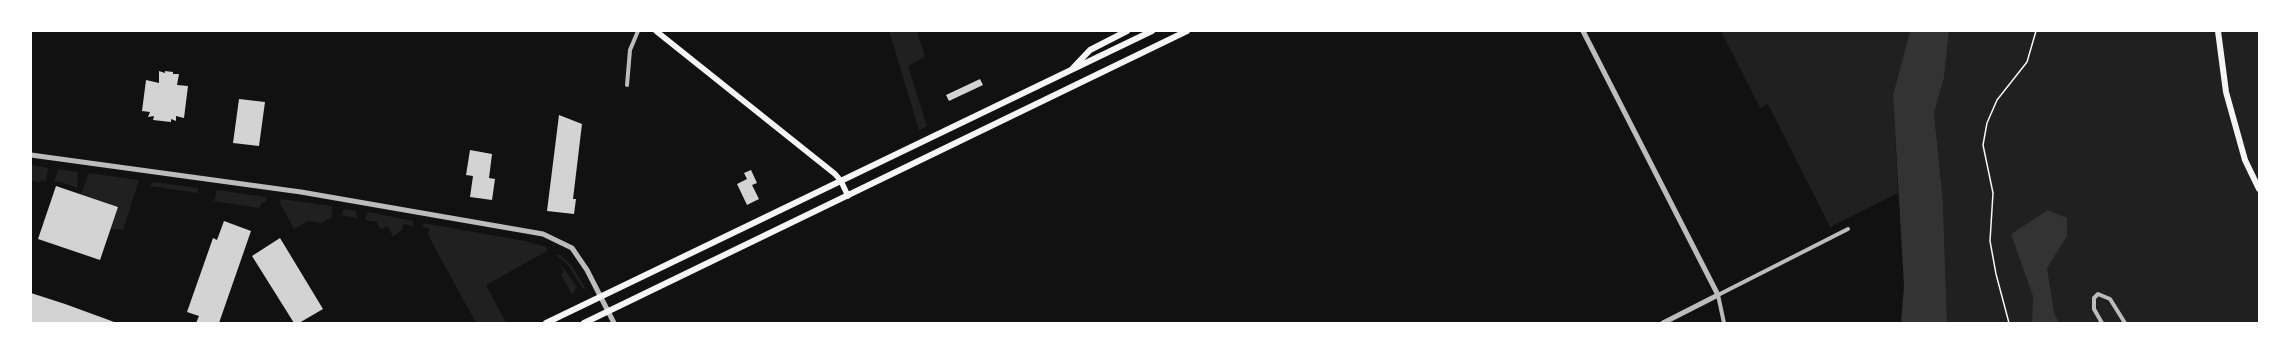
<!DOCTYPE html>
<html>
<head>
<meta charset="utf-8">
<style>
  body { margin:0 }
  #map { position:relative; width:2290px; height:354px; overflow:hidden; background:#111; font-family:"Titillium Web",sans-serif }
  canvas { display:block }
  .frame { position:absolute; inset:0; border:32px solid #fff; pointer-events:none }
</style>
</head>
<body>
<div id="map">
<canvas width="2290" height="354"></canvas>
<div class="frame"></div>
</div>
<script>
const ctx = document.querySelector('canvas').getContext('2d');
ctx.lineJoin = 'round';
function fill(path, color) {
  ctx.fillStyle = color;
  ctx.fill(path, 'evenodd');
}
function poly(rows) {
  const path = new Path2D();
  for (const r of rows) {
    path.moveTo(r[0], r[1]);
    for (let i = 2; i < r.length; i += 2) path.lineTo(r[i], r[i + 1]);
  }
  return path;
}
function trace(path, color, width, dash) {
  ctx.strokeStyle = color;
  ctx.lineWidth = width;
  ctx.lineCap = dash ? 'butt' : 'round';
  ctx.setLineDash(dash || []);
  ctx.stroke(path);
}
fill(poly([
  [889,31,917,31,925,57,908,66,927,126,919,130],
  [1721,31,1910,31,1893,95,1898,193,1830,227,1768,104,1760,108],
  [1949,31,2259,31,2259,323,1947,323,1943,202,1934,113,1944,78],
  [32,165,48,168,46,182,41,180,40,183,31,180],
  [58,169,78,172,77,188,58,181,54,183],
  [89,173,139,180,123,230,110,229,118,207,81,194],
  [153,182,198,188,198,193,150,186],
  [217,190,266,197,266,202,262,202,259,208,214,201],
  [281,199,332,206,332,217,321,223,308,221,294,229,280,203],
  [344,209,356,211,357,218,341,215],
  [368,212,413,221,413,226,403,224,402,230,393,237,388,226,382,229,377,225,378,222,365,220],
  [423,223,525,241,547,247,547,251,486,285,506,323,476,323,428,235,429,228,422,227],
  [559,254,572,266,586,289,583,289,568,265,556,255],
  [559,262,577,287,572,295,561,274,564,272]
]), '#202020');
fill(poly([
  [1910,31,1949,31,1944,78,1934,113,1943,202,1947,323,1901,323,1904,286,1893,95],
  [2048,210,2067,218,2067,236,2047,268,2054,313,2059,323,2032,323,2033,296,2011,234]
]), '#333');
fill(poly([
  [159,71,165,73,165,71,173,72,173,74,179,74,177,85,188,86,184,118,176,116,176,121,171,119,171,122,153,120,154,116,148,117,150,112,142,111,146,80,159,83],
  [980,79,983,85,949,101,946,95],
  [239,99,265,102,259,146,233,143],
  [559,115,582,124,573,199,576,199,574,214,547,211],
  [470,150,492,154,489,178,495,179,492,200,470,197,473,176,466,175],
  [751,170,757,183,752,185,759,199,747,205,737,184,747,179,744,173],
  [56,186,118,207,100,260,38,239],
  [224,221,251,231,219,323,196,323,199,316,187,312,213,238,217,240],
  [280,238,323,309,299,323,294,323,252,256],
  [31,293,65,304,117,323,31,323]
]), '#d3d3d3');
trace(poly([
  [2009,323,1996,274,1990,241,1993,193,1983,145,1987,123,1997,100,2027,62,2036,31]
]), '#f5f5f5', 1.5);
trace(poly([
  [627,85,630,50,638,31],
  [1724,323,1718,295,1848,229],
  [2102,323,2094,309,2094,298,2098,294,2110,299,2125,323]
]), '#bcbcbc', 4);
trace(poly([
  [1583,31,1718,295,1663,323],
  [31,155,301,192,543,234,572,248,587,270,614,323]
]), '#bcbcbc', 5);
trace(poly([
  [656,31,835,174,841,181,848,196]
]), '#f5f5f5', 5.5);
trace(poly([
  [2218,31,2226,92,2245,160,2259,189]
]), '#f5f5f5', 6);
trace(poly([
  [1072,69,1090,50,1127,31],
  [546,323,1152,31],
  [584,323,1187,31]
]), '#f5f5f5', 6);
</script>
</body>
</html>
